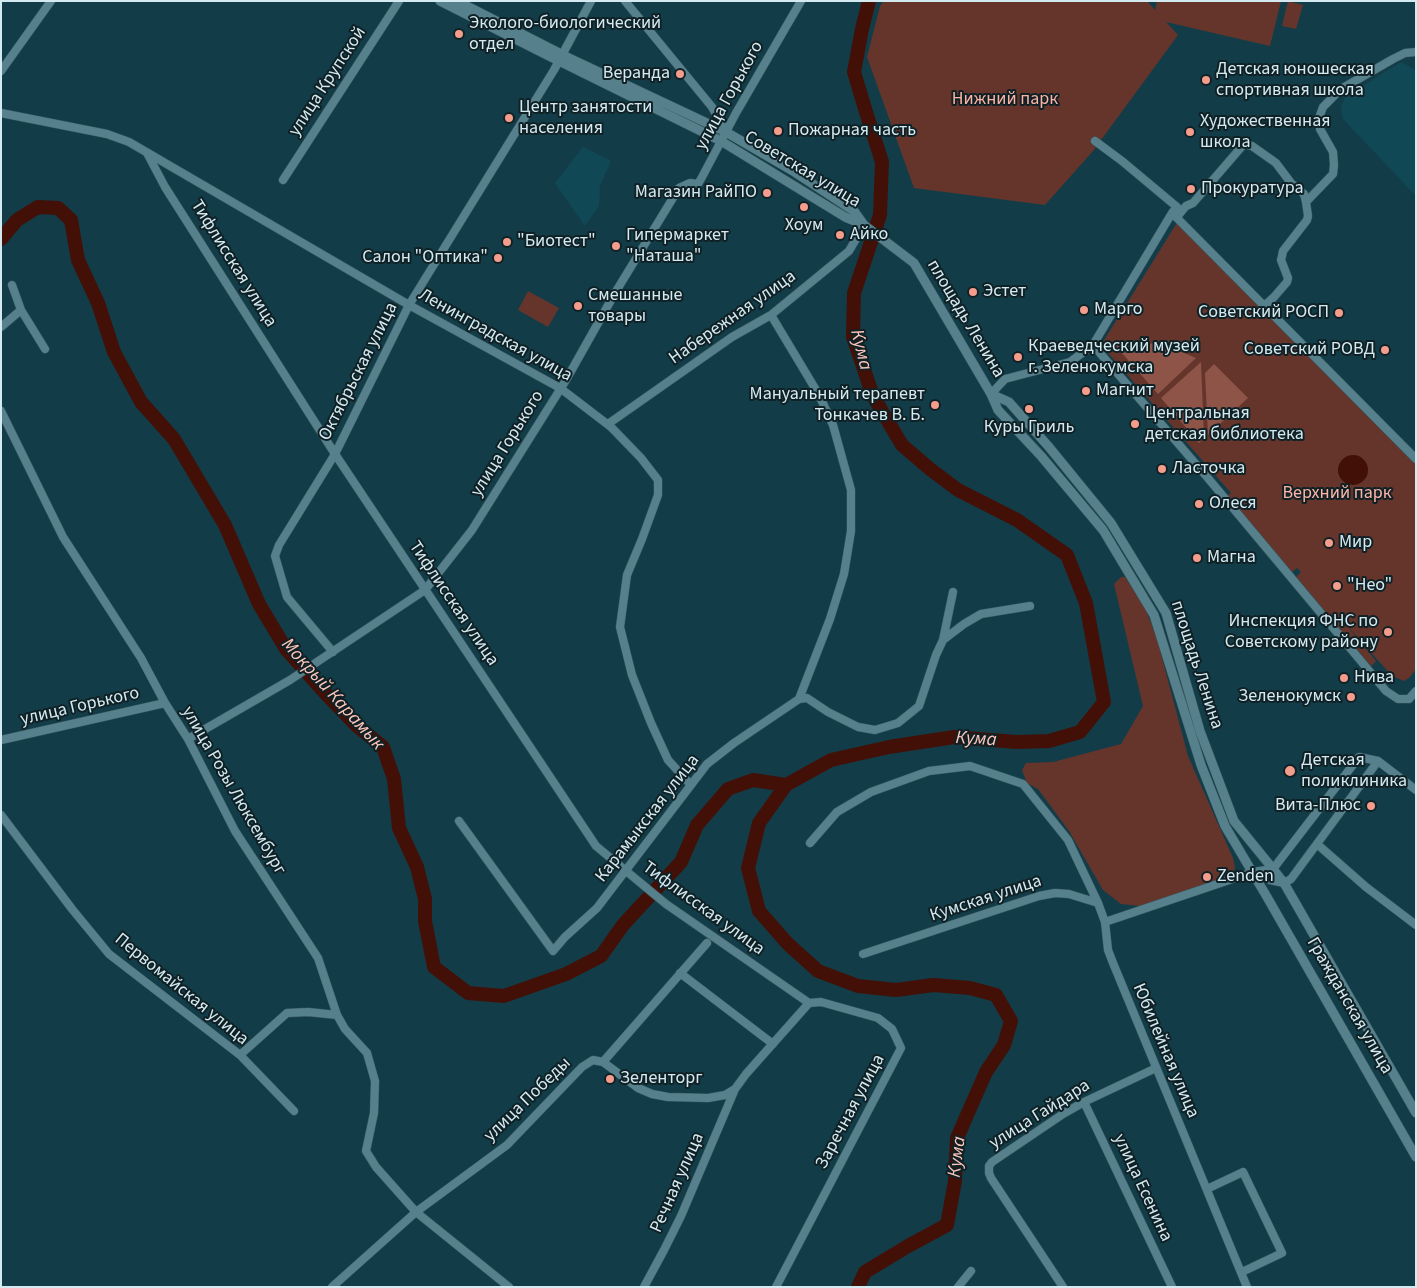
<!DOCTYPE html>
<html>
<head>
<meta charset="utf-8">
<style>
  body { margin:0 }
  #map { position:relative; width:1417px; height:1288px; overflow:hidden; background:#123d48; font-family:"Source Sans 3",sans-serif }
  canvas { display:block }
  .frame { position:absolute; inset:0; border:2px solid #d4eaf1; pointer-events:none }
</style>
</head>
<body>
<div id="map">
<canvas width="1417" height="1288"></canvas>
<div class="frame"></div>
</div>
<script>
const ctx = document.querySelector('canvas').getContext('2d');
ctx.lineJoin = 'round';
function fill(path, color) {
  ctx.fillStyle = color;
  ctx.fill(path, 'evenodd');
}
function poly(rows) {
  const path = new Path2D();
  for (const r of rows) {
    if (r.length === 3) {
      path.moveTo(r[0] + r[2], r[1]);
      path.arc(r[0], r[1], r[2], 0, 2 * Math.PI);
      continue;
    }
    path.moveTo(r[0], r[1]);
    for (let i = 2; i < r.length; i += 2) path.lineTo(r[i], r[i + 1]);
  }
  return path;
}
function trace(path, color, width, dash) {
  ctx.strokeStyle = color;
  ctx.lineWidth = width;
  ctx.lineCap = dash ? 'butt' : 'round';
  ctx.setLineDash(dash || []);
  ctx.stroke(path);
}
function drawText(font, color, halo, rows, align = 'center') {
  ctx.font = font + ' "Source Sans 3",sans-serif';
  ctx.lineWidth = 4;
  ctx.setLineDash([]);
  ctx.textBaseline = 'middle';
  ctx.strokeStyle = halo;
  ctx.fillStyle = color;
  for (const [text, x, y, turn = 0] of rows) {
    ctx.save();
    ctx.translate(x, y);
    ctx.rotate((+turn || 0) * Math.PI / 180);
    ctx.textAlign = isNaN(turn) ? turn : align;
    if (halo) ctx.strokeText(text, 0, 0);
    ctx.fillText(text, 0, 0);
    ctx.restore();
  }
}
fill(poly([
  [1401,62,1416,70,1416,196,1343,119,1341,107,1345,97],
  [583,147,611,161,600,186,599,206,585,226,555,183]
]), '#104856');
fill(poly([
  [884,1,1147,1,1155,10,1157,1,1281,1,1270,46,1166,22,1178,35,1093,151,1045,205,914,188,867,57,880,6],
  [1288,1,1303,5,1296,29,1282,26],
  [1178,221,1416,463,1416,669,1410,677,1404,681,1392,676,1343,621,1376,661,1371,666,1296,577,1301,572,1297,568,1292,572,1227,496,1231,493,1101,345],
  [528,291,559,308,548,327,518,310],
  [1121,577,1125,577,1146,610,1157,639,1188,756,1233,858,1235,867,1233,873,1223,879,1140,906,1121,904,1103,890,1069,831,1038,789,1027,783,1022,770,1026,763,1053,762,1121,744,1143,706,1114,584]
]), '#65352c');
fill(poly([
  [1116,341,1156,344,1177,350,1196,358,1158,394,1113,343],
  [1201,362,1204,438,1199,443,1161,398],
  [1214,364,1248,398,1208,435,1205,373]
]), '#8e5448');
fill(poly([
  [1353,470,15]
]), '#431008');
trace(poly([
  [1,239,17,220,38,207,58,208,71,220,78,260,98,303,114,352,141,402,174,439,225,525,259,604,286,649,328,696,356,725,383,747,394,779,399,828,417,867,425,899,425,921,434,967,468,993,504,996,566,974,601,956,623,925,681,862,697,825,728,789,753,780,786,785],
  [858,1287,865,1272,908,1246,947,1225,955,1181,957,1138,986,1072,1004,1045,1011,1021,996,995,970,988,933,985,896,990,858,986,818,971,788,944,759,911,748,868,759,823,786,785,831,760,889,747,954,737,1016,742,1049,741,1080,732,1104,702,1086,603,1067,555,1017,520,958,490,930,469,902,445,873,396,853,337,854,293,880,215,882,162,866,112,854,72,862,29,869,1]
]), '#431008', 14);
const minor = poly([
  [625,1,712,107,726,132],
  [1,71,51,1],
  [1,113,107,134,129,142,409,305,560,388,611,427,641,458,658,480,658,495,642,539,627,575,620,627,632,675,651,723,668,760,691,785],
  [1095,141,1122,161,1177,207,1172,213,1416,459],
  [147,153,165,187,335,454,596,846,666,904,809,1003],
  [283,180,399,1],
  [1177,217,1186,206,1193,203,1244,144,1252,146,1276,163,1291,183,1304,194,1306,202],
  [12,285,21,310,45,349],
  [1264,306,1274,297,1287,282,1288,278,1281,260,1282,256,1283,251,1307,220,1308,216,1306,202,1333,174,1334,165,1333,152,1320,129,1319,118,1323,107,1341,89,1393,59,1405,53,1416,52],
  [771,315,819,395,833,425,851,490,851,531,844,574,830,619,799,699],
  [1,327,21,310],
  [1093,345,1207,477,1386,691,1398,699,1409,699,1416,691],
  [991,394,1005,379,1070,362,1093,345,1172,213],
  [1,411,63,537,141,658,165,703,188,739,235,831,318,958,337,1015,345,1029,367,1053,375,1081,374,1113,366,1151,376,1167,416,1212,509,1287],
  [608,424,732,337,771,315,849,251,864,225],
  [943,640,953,592],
  [333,652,287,597,275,556,279,545,335,454,409,305,554,70,591,1],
  [188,739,290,680,425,590,472,530,566,380,615,293,679,188,690,183,698,184,701,179,736,113,801,1],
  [1,740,165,703],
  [1,815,72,909,109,954,240,1055,294,1111],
  [459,821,553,951,565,937,597,908,707,764,734,743,799,699,807,698,828,712,858,727,875,730,898,723,919,706,936,655,943,640,964,624,981,614,1030,606],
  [810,843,837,812,871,792,929,771,970,766,1023,784,1068,840,1098,903,1069,894,1055,893,1039,896,863,954],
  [1317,844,1366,887,1416,925],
  [1253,872,1270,880,1284,883,1291,879,1378,761],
  [1098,903,1105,922,1108,950,1113,963,1247,1287],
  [1105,922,1253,872,1273,869,1359,757,1378,761,1416,790],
  [680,973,773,1044],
  [240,1055,287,1013,308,1012,337,1015],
  [603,1062,707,943],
  [1084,1102,1172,1287],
  [1207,1189,1243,1172,1282,1253,1242,1272],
  [332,1287,416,1212,507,1145,582,1067,593,1060,603,1062,638,1088,652,1094,668,1097,708,1098,725,1095,735,1089],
  [644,1287,664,1250,681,1216,735,1089,746,1074,809,1003],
  [776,1287,901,1048,892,1029,878,1018,821,1002,809,1003],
  [958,1287,971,1271],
  [1063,1287,991,1178,989,1173,989,1166,992,1162,1063,1114,1084,1102,1156,1068]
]);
const tertiary = poly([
  [440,1,551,57,721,141,845,217,864,225,914,263,991,394,998,410,1041,456,1103,530,1154,615,1201,765,1225,826,1267,897,1416,1157],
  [457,1,569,58,726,132,793,171,854,211,864,225],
  [991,394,1009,402,1049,447,1111,523,1166,613,1200,731,1234,821,1273,869,1284,883,1416,1113]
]);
trace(minor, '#39575e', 9);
trace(tertiary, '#39575e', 10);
trace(minor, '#56808c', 8);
trace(tertiary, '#56808c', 9);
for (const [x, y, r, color] of [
  [459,34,5,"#f49d8c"],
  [680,74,5,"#f49d8c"],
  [1206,80,5,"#f49d8c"],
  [509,118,5,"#f49d8c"],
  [778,131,5,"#f49d8c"],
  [1190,132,5,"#f49d8c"],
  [1191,189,5,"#f49d8c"],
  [767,193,5,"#f49d8c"],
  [804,207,5,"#f49d8c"],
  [840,235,5,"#f49d8c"],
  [507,242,5,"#f49d8c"],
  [616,246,5,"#f49d8c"],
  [498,258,5,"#f49d8c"],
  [973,292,5,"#f49d8c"],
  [578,306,5,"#f49d8c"],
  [1084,310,5,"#f49d8c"],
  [1339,313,5,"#f49d8c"],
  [1385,350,5,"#f49d8c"],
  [1018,357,5,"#f49d8c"],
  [1086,391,5,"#f49d8c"],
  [935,405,5,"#f49d8c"],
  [1029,409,5,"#f49d8c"],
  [1135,424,5,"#f49d8c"],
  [1162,469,5,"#f49d8c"],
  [1199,504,5,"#f49d8c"],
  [1329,543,5,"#f49d8c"],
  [1197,558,5,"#f49d8c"],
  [1337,586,5,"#f49d8c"],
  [1388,632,5,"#f49d8c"],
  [1344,678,5,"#f49d8c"],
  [1351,697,5,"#f49d8c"],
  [1290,771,6,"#f49d8c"],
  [1371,806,5,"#f49d8c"],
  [1207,877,5,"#f49d8c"],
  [610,1079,5,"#f49d8c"]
]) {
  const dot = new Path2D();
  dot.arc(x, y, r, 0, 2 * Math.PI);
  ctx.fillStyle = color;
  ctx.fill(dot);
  trace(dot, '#102126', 2);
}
drawText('18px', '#d4eaf1', '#102126', [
  ["Эколого-биологический",469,24],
  ["отдел",469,45],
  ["Детская юношеская",1216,70],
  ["спортивная школа",1216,91],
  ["Веранда",670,74,"right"],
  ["Центр занятости",519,108],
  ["населения",519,129],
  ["Художественная",1200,122],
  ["школа",1200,143],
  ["Пожарная часть",788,131],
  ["Прокуратура",1201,189],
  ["Магазин РайПО",757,193,"right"],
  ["Хоум",804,226,"center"],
  ["Айко",850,235],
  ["Гипермаркет",626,236],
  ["\"Наташа\"",626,257],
  ["\"Биотест\"",517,242],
  ["Салон \"Оптика\"",488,258,"right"],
  ["Эстет",983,292],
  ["Смешанные",588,296],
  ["товары",588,317],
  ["Марго",1094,310],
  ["Советский РОСП",1329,313,"right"],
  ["Краеведческий музей",1028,347],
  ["г. Зеленокумска",1028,368],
  ["Советский РОВД",1375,350,"right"],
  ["Магнит",1096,391],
  ["Мануальный терапевт",925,395,"right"],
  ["Тонкачев В. Б.",925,416,"right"],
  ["Центральная",1145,414],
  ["детская библиотека",1145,435],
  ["Куры Гриль",1029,428,"center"],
  ["Ласточка",1172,469],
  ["Олеся",1209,504],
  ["Мир",1339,543],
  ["Магна",1207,558],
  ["\"Нео\"",1347,586],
  ["Инспекция ФНС по",1378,622,"right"],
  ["Советскому району",1378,643,"right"],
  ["Нива",1354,678],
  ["Зеленокумск",1341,697,"right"],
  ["Детская",1301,761],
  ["поликлиника",1301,782],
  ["Вита-Плюс",1361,806,"right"],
  ["Zenden",1217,877],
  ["Зеленторг",620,1079]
], 'left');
drawText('18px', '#d4eaf1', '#102126', [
  ["улица Крупской",328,82,-57],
  ["улица Горького",730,96,-61],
  ["Советская улица",802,170,31],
  ["Тифлисская улица",233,264,58],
  ["Набережная улица",733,318,-35],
  ["площадь Ленина",965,319,59],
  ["Ленинградская улица",495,336,29],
  ["Октябрьская улица",359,372,-63],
  ["улица Горького",508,444,-58],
  ["Тифлисская улица",453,604,56],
  ["площадь Ленина",1196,665,72],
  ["улица Горького",80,707,-13],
  ["улица Розы Люксембург",233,791,60],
  ["Карамыкская улица",648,819,-52],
  ["Кумская улица",986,899,-18],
  ["Тифлисская улица",703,909,36],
  ["Первомайская улица",181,990,39],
  ["Гражданская улица",1349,1006,60],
  ["Юбилейная улица",1165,1051,67],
  ["улица Победы",528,1100,-44],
  ["Заречная улица",851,1112,-62],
  ["улица Гайдара",1040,1115,-32],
  ["Речная улица",678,1183,-66],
  ["улица Есенина",1142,1188,65]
]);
drawText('18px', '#fdb4a5', '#102126', [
  ["Нижний парк",1005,100],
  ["Верхний парк",1337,494]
]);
drawText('italic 19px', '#ffc7bb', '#102126', [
  ["Кума",860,350,76],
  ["Мокрый Карамык",332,695,48],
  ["Кума",976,740,3],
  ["Кума",958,1157,-83]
]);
</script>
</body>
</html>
